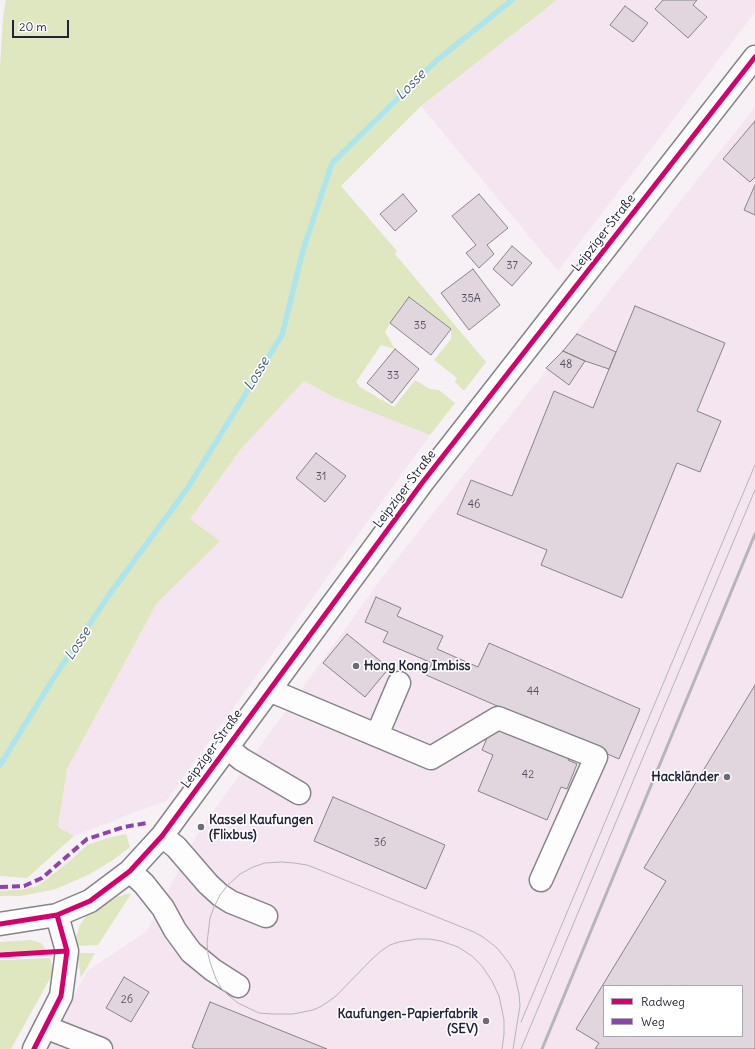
<!DOCTYPE html>
<html>
<head>
<meta charset="utf-8">
<style>
  body { margin:0 }
  #map { position:relative; width:755px; height:1049px; overflow:hidden; background:#f7f1f5; font-family:Delius,sans-serif }
  canvas { display:block }
  .legend { position:absolute; left:603px; top:985px; width:140px; height:52px; box-sizing:border-box; background:#fff; border:1px solid #a7a7b1; margin:0; padding:5px 7px; list-style:none; font-size:12px; color:#22223b }
  .legend li { display:flex; align-items:center; gap:8px; height:20px }
  .legend b { width:20px; border:1px solid #a7a7b1 }
  .scale { position:absolute; left:12px; top:20px; width:57px; height:18px; box-sizing:border-box; border:2px solid #22223b; border-top:0; padding-left:5px; font-size:12px; line-height:14px; white-space:nowrap; color:#22223b; -webkit-text-stroke:3px #fff; paint-order:stroke }
</style>
</head>
<body>
<div id="map">
<canvas width="755" height="1049"></canvas>
<ul class="legend">
<li><b style="height:5px;background:#d6006c"></b>Radweg</li>
<li><b style="height:5px;background:#8e44ad"></b>Weg</li>
</ul>
<div class="scale">20 m</div>
</div>
<script>
const ctx = document.querySelector('canvas').getContext('2d');
ctx.lineJoin = 'round';
function fill(path, color) {
  ctx.fillStyle = color;
  ctx.fill(path, 'evenodd');
}
function poly(rows) {
  const path = new Path2D();
  for (const r of rows) {
    path.moveTo(r[0], r[1]);
    for (let i = 2; i < r.length; i += 2) path.lineTo(r[i], r[i + 1]);
  }
  return path;
}
function trace(path, color, width, dash) {
  ctx.strokeStyle = color;
  ctx.lineWidth = width;
  ctx.lineCap = dash ? 'butt' : 'round';
  ctx.setLineDash(dash || []);
  ctx.stroke(path);
}
function drawText(font, color, halo, rows, align = 'center') {
  ctx.font = font + ' Delius,sans-serif';
  ctx.lineWidth = 3.5;
  ctx.setLineDash([]);
  ctx.textBaseline = 'middle';
  ctx.strokeStyle = halo;
  ctx.fillStyle = color;
  for (const [text, x, y, turn = 0] of rows) {
    ctx.save();
    ctx.translate(x, y);
    ctx.rotate((+turn || 0) * Math.PI / 180);
    ctx.textAlign = isNaN(turn) ? turn : align;
    if (halo) ctx.strokeText(text, 0, 0);
    ctx.fillText(text, 0, 0);
    ctx.restore();
  }
}
fill(poly([
  [557,0,755,0,755,12,558,271,421,106],
  [755,107,755,1049,46,1049,87,971,147,931,199,831,384,575],
  [604,986,742,986,742,1036,604,1036],
  [304,381,333,397,430,435,166,801,135,812,74,836,58,827,67,769,157,603,219,541,189,519,241,449]
]), '#f4e5f0');
fill(poly([
  [6,0,557,0,421,106,341,186,397,251,395,254,486,362,464,391,455,382,457,378,434,360,451,339,451,329,409,297,390,323,385,332,395,349,381,345,356,382,360,387,394,407,415,380,430,389,439,390,455,403,430,435,333,397,304,381,241,449,190,519,220,541,157,603,67,769,58,827,74,836,27,878,0,876,0,68,3,17],
  [126,834,130,847,113,860,88,875,56,889,21,896,0,896,0,891,19,890,38,886,72,859,87,845,108,838],
  [126,894,131,894,98,945,76,946,76,937,80,925,86,916,117,897],
  [31,940,41,943,46,950,0,952,0,942],
  [77,953,95,953,81,978],
  [50,958,53,973,11,1049,0,1049,0,960]
]), '#dee7bf');
trace(poly([
  [0,765,53,679,109,595,187,489,282,335,303,250,332,163,436,61,512,0]
]), '#aee5ed', 5.5);
const building = poly([
  [663,0,697,0,693,5,707,17,688,38,655,9,663,0],
  [625,6,648,23,633,42,610,25,625,6],
  [755,121,755,177,750,182,723,159,755,121],
  [755,185,755,215,744,210,755,185],
  [403,194,417,211,395,231,380,214,403,194],
  [479,194,508,228,487,245,494,254,479,268,466,253,476,245,452,216,479,194],
  [512,246,532,263,512,286,493,269,512,246],
  [473,269,500,305,469,330,441,293,473,269],
  [409,297,451,329,431,355,390,323,409,297],
  [635,306,725,343,697,411,721,421,700,472,677,463,622,598,541,565,547,550,457,514,471,480,512,496,554,391,593,408,635,306],
  [577,334,616,352,609,369,585,361,563,351,577,334],
  [395,349,419,369,392,403,367,383,395,349],
  [563,351,585,361,569,385,546,368,563,351],
  [316,453,346,476,325,502,296,478,316,453],
  [376,597,401,608,397,616,443,636,437,649,478,667,489,643,640,709,619,759,426,675,432,663,383,642,388,632,365,622,376,597],
  [347,634,389,668,365,697,323,663,347,634],
  [755,685,755,1049,595,1049,599,1043,576,1029,666,881,644,868,755,685],
  [604,986,742,986,742,1036,604,1036,604,986],
  [492,726,551,751,554,744,572,751,568,760,577,764,567,789,561,787,547,820,478,791,493,755,482,750,492,726],
  [333,797,445,845,426,889,314,841,333,797],
  [124,977,149,992,131,1022,106,1008,124,977],
  [210,1002,327,1049,196,1049,192,1047,210,1002]
]);
fill(building, '#e2d6de');
trace(building, '#86848a', 1);
const minor = poly([
  [269,690,431,758,498,718,596,757,541,880],
  [377,735,399,683],
  [227,747,241,759,299,793],
  [162,836,176,847,208,884,220,895,231,902,266,916],
  [130,871,144,884,163,908,175,930,191,952,213,970,238,986],
  [0,924,57,915,90,901,130,871,162,836,422,483,755,57],
  [45,1027,101,1049],
  [34,1049,61,996,67,951,57,915]
]);
trace(minor, '#86848a', 25);
trace(poly([
  [0,955,47,952]
]), '#b6b5b9', 2.5, [3, 3]);
trace(minor, '#fefdfe', 22);
trace(poly([
  [521,1022,755,465],
  [502,1049,504,1034,504,1020,499,996,492,981,482,966,472,956,458,947,441,941,429,939,417,939,399,942,390,945,381,951,371,960,336,996,322,1006,313,1010,293,1014,272,1014,259,1013,238,1003,229,996,221,988,216,979,210,962,208,954,207,943,210,918,214,907,220,895,228,885,240,874,253,867,265,863,281,862,294,863,307,865,320,870,474,932,483,937,497,948,509,963,514,972,519,994,520,1006,513,1049],
  [521,1049,755,490]
]), '#b6b5b9', 1);
trace(poly([
  [542,1049,755,534]
]), '#b6b5b9', 3);
trace(poly([
  [0,887,24,886,42,878,87,839,124,827,147,823]
]), '#8e44ad', 4, [8, 4]);
trace(poly([
  [0,924,57,915,90,901,130,871,162,836,422,483,755,57],
  [0,955,67,951],
  [34,1049,61,996,67,951,57,915]
]), '#d6006c', 5);
for (const [x, y, r, color] of [
  [356,666,4,"#6d6a7c"],
  [727,777,4,"#6d6a7c"],
  [201,827,4,"#6d6a7c"],
  [486,1021,4,"#6d6a7c"]
]) {
  const dot = new Path2D();
  dot.arc(x, y, r, 0, 2 * Math.PI);
  ctx.fillStyle = color;
  ctx.fill(dot);
  trace(dot, '#fff', 1.5);
}
drawText('11px', '#524f64', null, [
  ["37",512,266],
  ["35A",471,299],
  ["35",420,326],
  ["48",566,365],
  ["33",393,376],
  ["31",321,477],
  ["46",474,505],
  ["44",533,692],
  ["42",528,775],
  ["36",380,843],
  ["26",127,1000]
]);
drawText('13px', '#22223b', '#fff', [
  ["Leipziger Straße",604,233,-52],
  ["Leipziger Straße",405,489,-53],
  ["Leipziger Straße",212,749,-54]
]);
drawText('bold 13px', '#22223b', '#fff', [
  ["Hong Kong Imbiss",364,666],
  ["Hackländer",719,777,"right"],
  ["Kassel Kaufungen",209,820],
  ["(Flixbus)",209,835],
  ["Kaufungen-Papierfabrik",478,1014,"right"],
  ["(SEV)",478,1029,"right"]
], 'left');
drawText('italic 14px', '#435b70', '#fff', [
  ["Losse",411,85,-45],
  ["Losse",257,374,-59],
  ["Losse",78,644,-57]
]);
</script>
</body>
</html>
